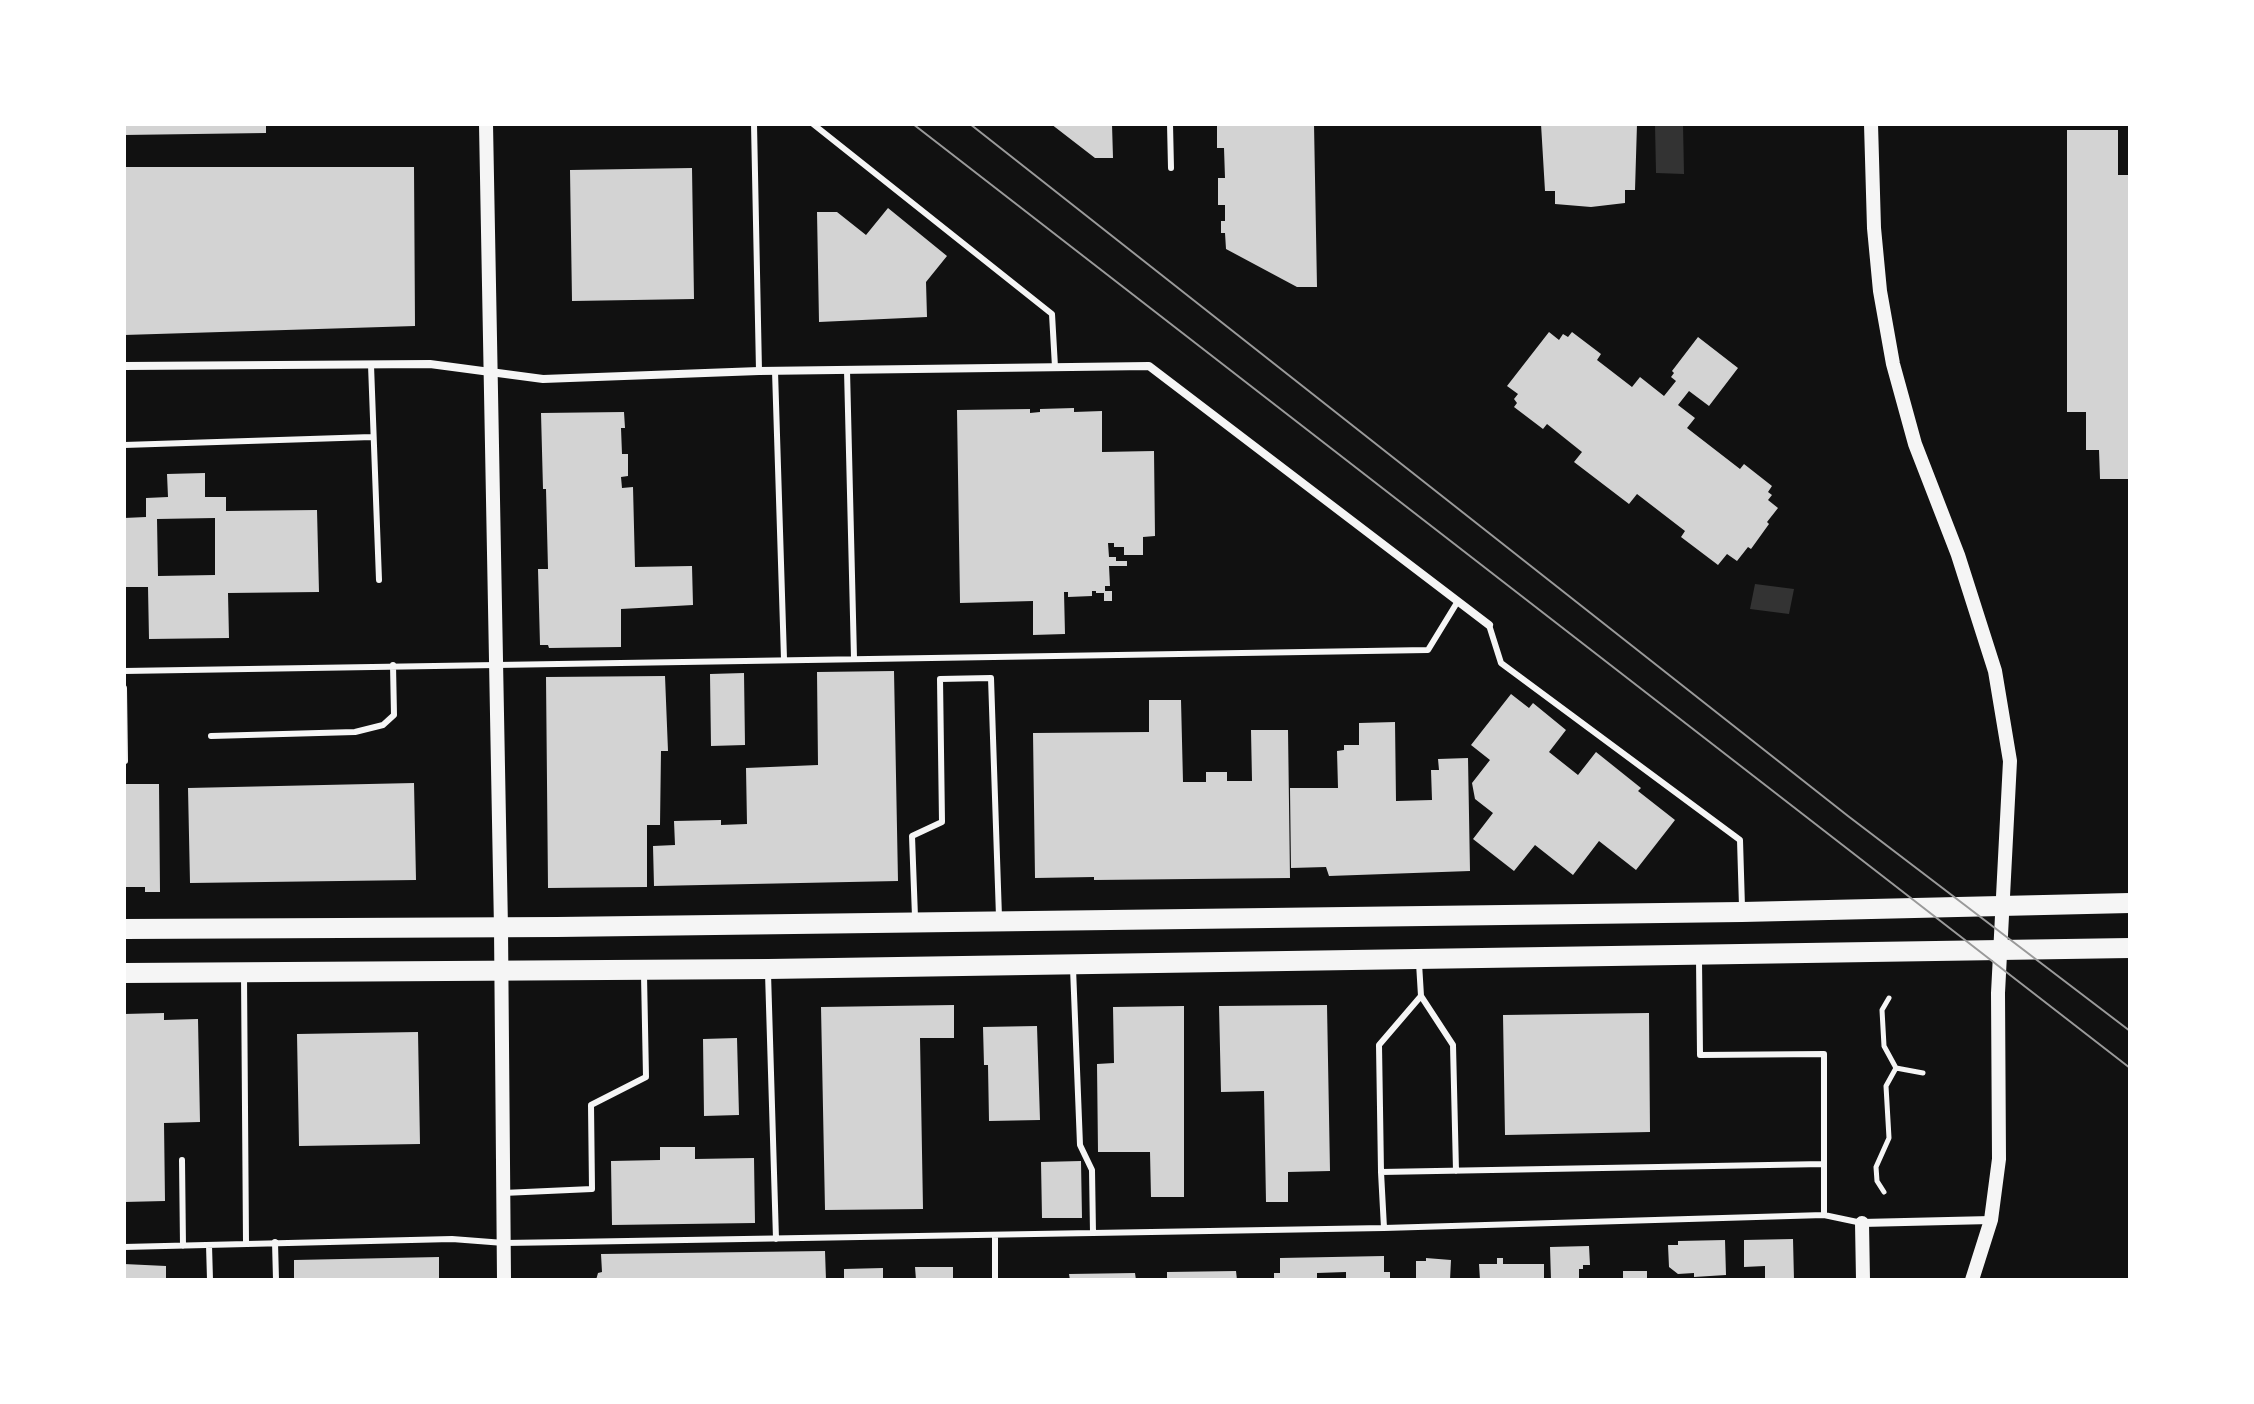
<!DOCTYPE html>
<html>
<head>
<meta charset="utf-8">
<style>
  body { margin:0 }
  #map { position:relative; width:2254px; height:1404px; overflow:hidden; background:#111; font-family:Lato,sans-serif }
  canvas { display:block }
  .frame { position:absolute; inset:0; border:126px solid #fff; pointer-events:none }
</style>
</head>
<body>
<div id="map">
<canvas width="2254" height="1404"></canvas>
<div class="frame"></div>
</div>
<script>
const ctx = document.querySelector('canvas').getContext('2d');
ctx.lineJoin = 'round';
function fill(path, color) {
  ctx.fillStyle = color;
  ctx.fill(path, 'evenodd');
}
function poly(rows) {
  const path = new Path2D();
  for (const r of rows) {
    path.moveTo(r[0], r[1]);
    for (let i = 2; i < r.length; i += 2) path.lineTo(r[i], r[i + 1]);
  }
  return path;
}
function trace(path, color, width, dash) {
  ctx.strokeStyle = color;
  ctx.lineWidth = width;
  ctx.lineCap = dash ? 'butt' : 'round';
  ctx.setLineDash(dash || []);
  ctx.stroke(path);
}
fill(poly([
  [1655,124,1683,124,1684,174,1656,173],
  [1755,584,1794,589,1789,614,1750,609]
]), '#333');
fill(poly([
  [124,124,266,124,266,133,124,135],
  [1051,124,1112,124,1113,158,1095,158],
  [1217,124,1314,124,1317,287,1297,287,1226,249,1225,233,1221,233,1221,221,1225,221,1225,205,1218,205,1218,178,1225,178,1224,148,1217,148],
  [1541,124,1637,124,1635,190,1625,190,1625,203,1591,207,1555,204,1555,191,1545,191],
  [2067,130,2118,130,2118,175,2130,175,2130,479,2100,479,2099,450,2086,450,2086,412,2067,412],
  [124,167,414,167,415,326,124,335],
  [692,168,694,299,572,301,570,170],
  [888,208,947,256,926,282,927,317,819,322,817,212,837,212,866,235],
  [1549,332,1559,340,1563,334,1568,337,1572,332,1601,354,1597,360,1632,387,1640,377,1664,396,1676,381,1671,377,1674,373,1672,371,1698,337,1738,368,1709,406,1689,391,1678,405,1695,418,1687,428,1740,469,1744,464,1772,486,1768,492,1772,495,1768,500,1778,508,1767,522,1769,524,1751,549,1748,547,1737,561,1727,554,1718,565,1681,537,1685,531,1637,494,1629,504,1574,462,1582,452,1547,424,1543,429,1514,407,1517,403,1514,399,1518,394,1507,386],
  [1074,408,1074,412,1102,411,1102,452,1154,451,1155,536,1143,537,1143,555,1124,555,1124,547,1114,547,1114,543,1108,543,1109,557,1116,557,1116,561,1127,561,1127,566,1109,566,1110,586,1105,586,1105,591,1112,591,1112,601,1104,601,1104,593,1096,593,1096,591,1092,591,1092,596,1068,597,1068,592,1064,592,1065,634,1033,635,1033,601,960,603,957,410,1030,409,1030,413,1040,412,1040,409],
  [624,412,625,428,621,428,622,454,628,454,628,476,621,477,622,488,633,487,635,567,692,566,693,605,621,609,621,647,549,648,548,645,540,645,538,569,548,569,546,489,543,489,541,413],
  [205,473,205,497,226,497,226,511,317,510,319,592,228,593,229,638,149,639,148,587,124,587,124,518,146,517,146,498,168,497,167,474],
  [215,518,215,575,158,576,157,519],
  [894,671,898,881,654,886,653,846,675,845,674,821,721,820,721,825,747,824,746,768,818,765,817,672],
  [744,673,745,745,711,746,710,674],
  [665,676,668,751,661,751,660,825,647,825,647,887,548,888,546,677],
  [1511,694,1529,708,1533,703,1566,730,1549,752,1578,775,1596,752,1641,788,1638,791,1675,820,1636,870,1599,841,1573,875,1535,845,1514,871,1473,839,1493,813,1475,799,1472,783,1490,760,1471,745],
  [1149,700,1181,700,1183,782,1206,782,1206,772,1227,772,1227,781,1252,781,1251,730,1288,730,1290,878,1094,880,1094,877,1035,878,1033,733,1149,732],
  [1395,722,1396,801,1432,800,1431,770,1439,770,1438,759,1468,758,1470,871,1329,876,1326,867,1291,868,1290,788,1338,788,1337,751,1344,750,1344,745,1359,745,1359,723],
  [414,783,416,880,190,883,188,788],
  [124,784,159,784,160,892,145,892,145,887,124,887],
  [954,1005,954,1038,920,1038,923,1209,825,1210,821,1007],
  [1327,1005,1330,1171,1288,1172,1288,1202,1266,1202,1264,1091,1221,1092,1219,1006],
  [1184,1006,1184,1197,1151,1197,1150,1152,1098,1152,1097,1064,1114,1063,1113,1007],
  [164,1013,164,1020,198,1019,200,1122,164,1123,165,1201,124,1202,124,1014],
  [1649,1013,1650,1132,1505,1135,1503,1015],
  [1037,1026,1040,1120,989,1121,988,1065,984,1065,983,1027],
  [418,1032,420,1144,299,1146,297,1034],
  [737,1038,739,1115,704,1116,703,1039],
  [660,1147,695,1147,695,1159,754,1158,755,1223,612,1225,611,1161,660,1160],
  [1081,1161,1082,1218,1042,1218,1041,1162],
  [1793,1239,1794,1280,1765,1280,1765,1266,1744,1267,1744,1240],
  [1725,1240,1726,1275,1694,1277,1694,1273,1678,1274,1669,1267,1668,1245,1678,1245,1678,1241],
  [1589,1246,1590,1265,1583,1265,1583,1269,1579,1269,1579,1280,1551,1280,1550,1247],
  [825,1251,826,1280,596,1280,598,1273,602,1272,601,1254],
  [1384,1256,1384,1272,1390,1272,1390,1280,1346,1280,1346,1272,1317,1273,1317,1280,1274,1280,1274,1273,1280,1273,1280,1258],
  [439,1257,439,1280,294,1280,294,1260],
  [1426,1258,1451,1260,1450,1280,1416,1280,1416,1261,1426,1261],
  [1497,1258,1503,1258,1503,1264,1544,1264,1544,1280,1480,1280,1479,1264,1497,1264],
  [124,1264,166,1266,166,1280,124,1280],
  [915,1267,953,1267,953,1280,916,1280],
  [883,1268,883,1280,844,1280,844,1269],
  [1236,1271,1237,1280,1167,1280,1167,1272],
  [1623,1271,1647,1271,1647,1280,1623,1280],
  [1135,1273,1136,1280,1070,1280,1069,1274]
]), '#d3d3d3');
trace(poly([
  [1889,998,1882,1010,1884,1046,1896,1068,1923,1073],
  [1884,1192,1877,1181,1876,1167,1889,1138,1886,1086,1896,1068]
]), '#f5f5f5', 5);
trace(poly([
  [754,124,759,371],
  [813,124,1052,314,1055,367],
  [1170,124,1171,168],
  [371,365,379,580],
  [847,370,854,658],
  [775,371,784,659],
  [124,445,372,437],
  [1489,625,1501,663,1740,840,1742,907],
  [124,671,1428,650,1458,601],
  [124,688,125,761],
  [211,736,355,732,383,725,394,715,393,665],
  [915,917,912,836,942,822,940,679,991,678,999,917],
  [1419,963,1421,996,1379,1045,1381,1172,1824,1164,1824,1054,1700,1055,1699,959],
  [1073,968,1080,1145,1092,1170,1093,1233],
  [768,973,776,1239],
  [244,975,246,1243],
  [1421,996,1453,1045,1456,1171],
  [182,1160,183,1246],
  [1824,1164,1824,1215],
  [1381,1172,1384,1228],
  [503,1193,592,1189,591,1105,646,1077,644,975],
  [995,1235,995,1280],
  [275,1242,276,1280],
  [209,1245,210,1280],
  [124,1247,452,1239,504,1243,569,1242,1384,1228,1824,1215,1862,1223]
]), '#f5f5f5', 6);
trace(poly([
  [124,366,430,364,543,379,759,371,1149,366,1489,625],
  [1862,1223,1991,1220]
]), '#f5f5f5', 8);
trace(poly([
  [486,124,501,928,504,1280],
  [1871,124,1874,228,1880,291,1893,364,1915,444,1958,555,1995,671,2010,761,1998,993,1999,1159,1991,1220,1972,1280],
  [1862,1223,1863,1280]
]), '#f5f5f5', 14);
trace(poly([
  [124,929,557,927,1742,912,2130,903],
  [124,973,768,969,2130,948]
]), '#f5f5f5', 20);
trace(poly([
  [913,124,2130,1068],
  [970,124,1848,816,2130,1031]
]), '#9a9a9a', 2);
</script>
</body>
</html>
